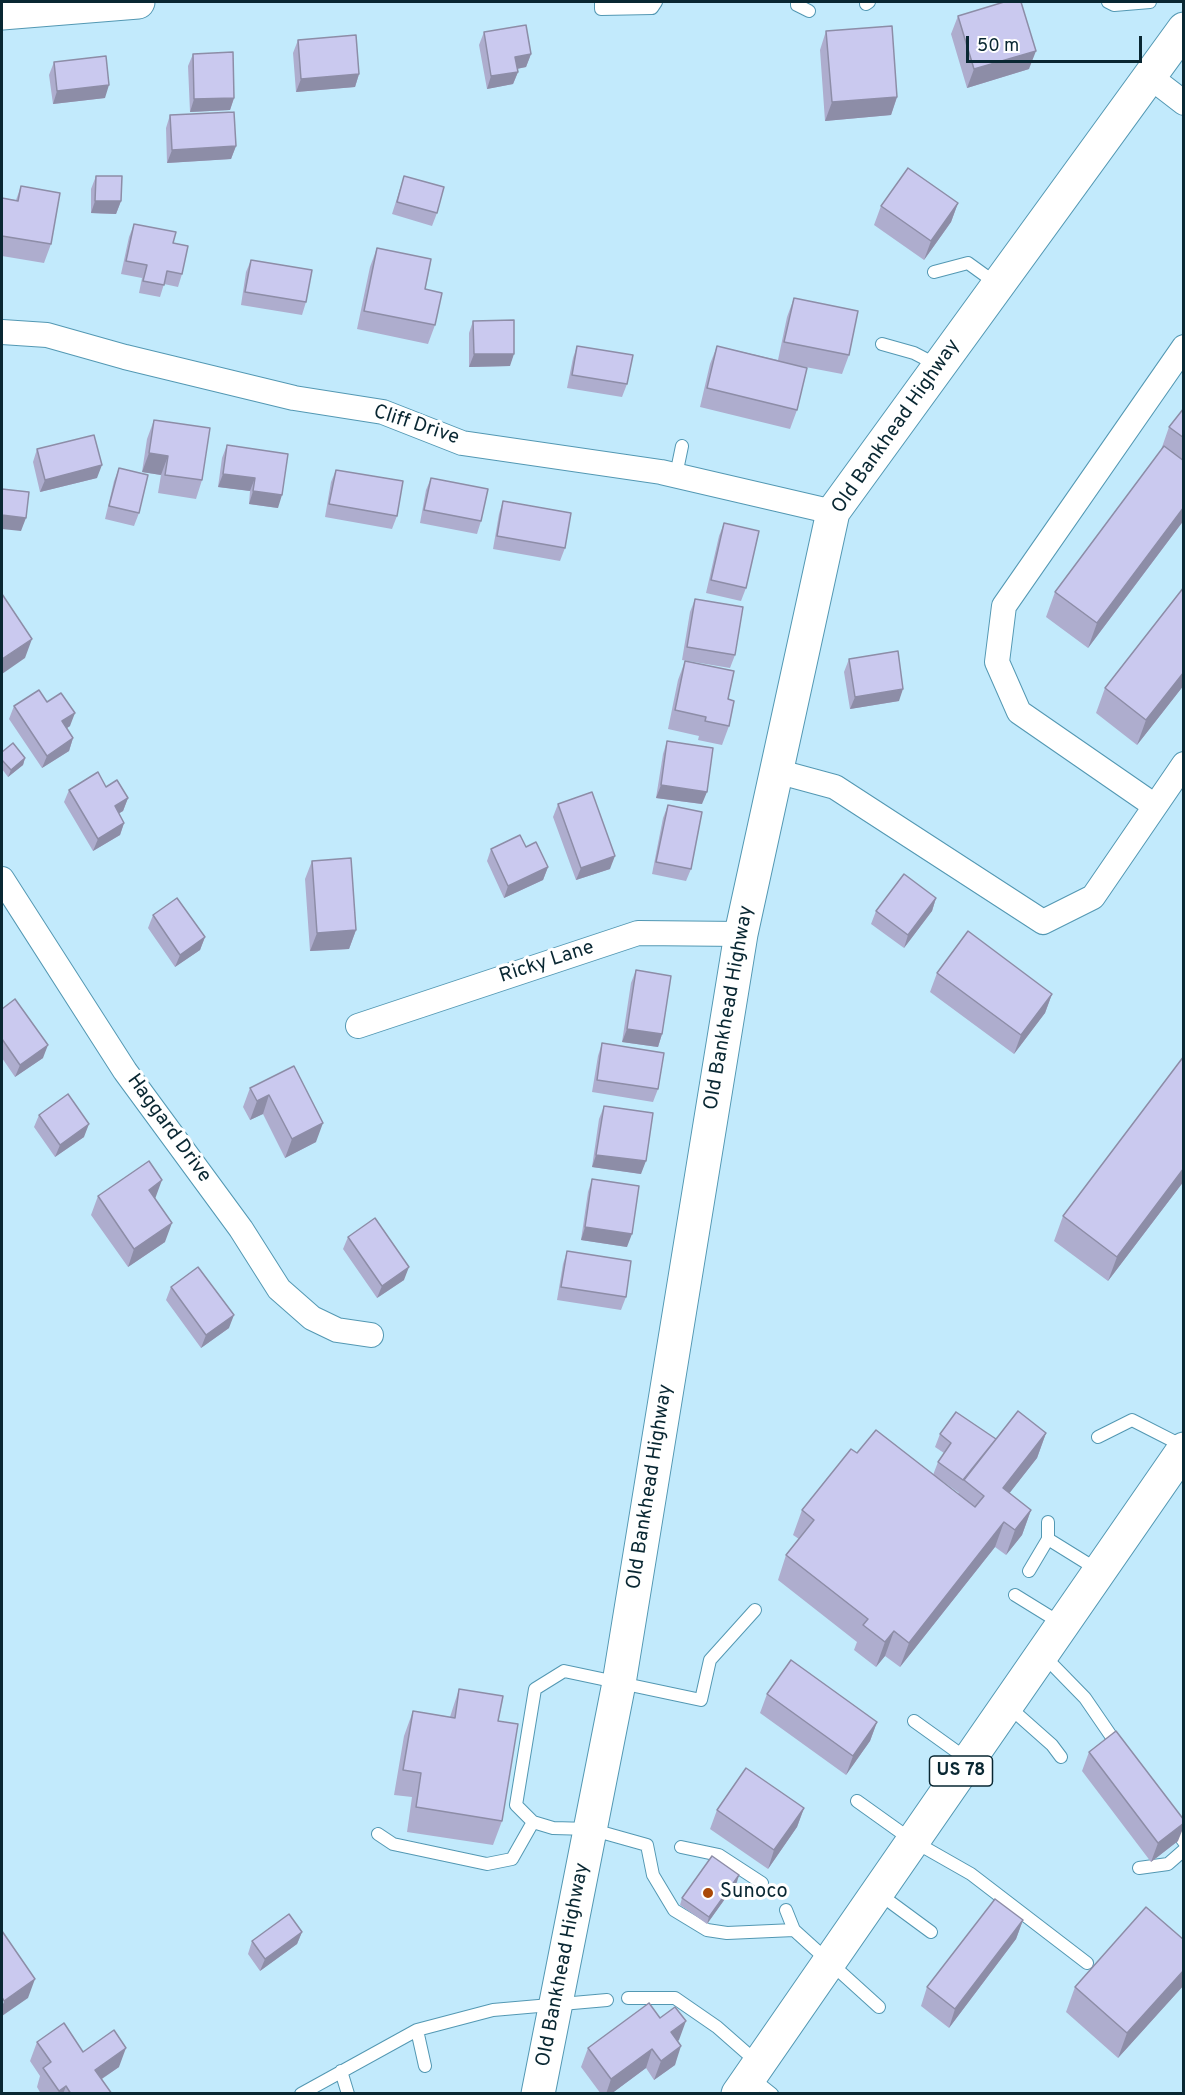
<!DOCTYPE html>
<html>
<head>
<meta charset="utf-8">
<style>
  body { margin:0 }
  #map { position:relative; width:1185px; height:2095px; overflow:hidden; background:#c2eafc; font-family:Overpass,sans-serif }
  canvas { display:block }
  .frame { position:absolute; inset:0; border:3px solid #092732; pointer-events:none }
  .scale { position:absolute; left:966px; top:36px; width:176px; height:27px; box-sizing:border-box; border:3px solid #092732; border-top:0; padding-left:8px; font-size:18px; line-height:21px; white-space:nowrap; color:#092732; -webkit-text-stroke:4px #fff; paint-order:stroke }
</style>
</head>
<body>
<div id="map">
<canvas width="1185" height="2095"></canvas>
<div class="frame"></div>
<div class="scale">50 m</div>
</div>
<script>
const ctx = document.querySelector('canvas').getContext('2d');
ctx.lineJoin = 'round';
function poly(rows) {
  const path = new Path2D();
  for (const r of rows) {
    path.moveTo(r[0], r[1]);
    for (let i = 2; i < r.length; i += 2) path.lineTo(r[i], r[i + 1]);
  }
  return path;
}
function trace(path, color, width, dash) {
  ctx.strokeStyle = color;
  ctx.lineWidth = width;
  ctx.lineCap = dash ? 'butt' : 'round';
  ctx.setLineDash(dash || []);
  ctx.stroke(path);
}
function fill(path, color) {
  ctx.fillStyle = color;
  ctx.fill(path, 'evenodd');
}
function drawText(font, color, halo, rows, align = 'center') {
  ctx.font = font + ' Overpass,sans-serif';
  ctx.lineWidth = 6;
  ctx.setLineDash([]);
  ctx.textBaseline = 'middle';
  ctx.strokeStyle = halo;
  ctx.fillStyle = color;
  for (const [text, x, y, turn = 0] of rows) {
    ctx.save();
    ctx.translate(x, y);
    ctx.rotate((+turn || 0) * Math.PI / 180);
    ctx.textAlign = isNaN(turn) ? turn : align;
    if (halo) ctx.strokeText(text, 0, 0);
    ctx.fillText(text, 0, 0);
    ctx.restore();
  }
}
const lane = poly([
  [601,2,601,9,652,8,656,2],
  [797,2,797,5,809,11],
  [1108,2,1114,5,1150,2],
  [866,4,869,2],
  [934,272,968,263,997,284],
  [882,344,914,353,939,366],
  [676,475,682,446],
  [1098,1437,1132,1420,1183,1446],
  [1048,1539,1098,1570],
  [1029,1571,1048,1539,1048,1522],
  [1015,1595,1062,1624],
  [755,1610,710,1660,701,1700,564,1671,535,1689,516,1805,533,1822,553,1828,590,1829,647,1845,653,1875,674,1910,707,1930,727,1933,794,1930],
  [1044,1656,1085,1698,1120,1749],
  [1008,1706,1052,1745,1061,1757],
  [914,1721,967,1759],
  [857,1801,913,1841,971,1874,1087,1963],
  [1171,1823,1184,1842],
  [378,1834,393,1844,487,1864,512,1859,533,1822],
  [681,1847,719,1855,762,1883],
  [1139,1868,1168,1864,1184,1850],
  [878,1893,931,1932],
  [786,1910,794,1930,879,2007],
  [628,1998,675,1998,717,2027,758,2063],
  [417,2030,425,2066],
  [341,2071,348,2094],
  [752,2078,772,2094],
  [301,2094,417,2030,493,2010,607,2000]
]);
const street = poly([
  [1149,76,1184,103],
  [2,332,47,335,125,357,294,398,383,412,462,443,661,472,833,512],
  [776,771,835,787,1043,922,1093,897,1184,764],
  [1155,806,1019,712,997,662,1004,606,1184,347],
  [2,879,125,1071,241,1229,279,1289,312,1318,337,1330,371,1335],
  [358,1026,638,933,741,934]
]);
const secondary = poly([
  [2,13,138,2],
  [538,2094,619,1683,741,934,833,512,1184,29]
]);
const primary = poly([
  [738,2094,1184,1449]
]);
trace(lane, '#5398b3', 14);
trace(street, '#5398b3', 26);
trace(secondary, '#5398b3', 35);
trace(primary, '#5398b3', 35);
trace(lane, '#fff', 12);
trace(street, '#fff', 24);
trace(secondary, '#fff', 33);
trace(primary, '#fff', 33);
fill(poly([
  [958,16,1029,69,967,88,951,34],
  [826,31,897,97,891,115,825,121,820,50],
  [484,32,531,54,526,67,517,69,518,72,513,84,487,89,479,45],
  [298,40,359,74,355,87,296,92,293,53],
  [193,54,234,98,230,110,190,112,188,66],
  [54,62,105,98,53,104,49,75],
  [170,115,236,146,231,159,167,163,166,128],
  [96,176,121,201,116,214,91,213,91,189],
  [404,176,437,213,432,226,392,214],
  [21,186,51,244,44,263,2,256,2,198,16,200],
  [958,203,951,222,924,260,874,225,881,206],
  [134,224,173,243,182,274,178,287,164,284,160,297,139,293,142,278,121,274,129,237],
  [377,248,435,325,428,344,357,329,370,267],
  [251,260,306,302,302,315,241,305,246,272],
  [794,298,849,355,842,374,795,365,797,410,790,429,700,407,710,364,717,346,778,360,787,317],
  [473,321,510,366,469,367,469,333],
  [577,346,627,384,622,397,567,388,573,358],
  [1184,408,1184,520,1088,648,1046,617,1055,592,1161,450,1169,427],
  [154,420,202,480,196,499,158,493,161,475,142,472,147,439],
  [227,445,278,508,249,504,250,491,218,487,222,458],
  [37,449,97,478,40,492,33,462],
  [119,468,139,513,134,526,105,519,114,481],
  [336,470,397,516,392,529,325,517,331,482],
  [431,478,481,521,477,534,420,523,426,490],
  [503,501,565,548,560,561,493,549,499,514],
  [724,523,746,588,741,601,706,593,719,536],
  [695,599,735,655,730,668,682,660,690,612],
  [849,659,899,701,850,709,844,672],
  [685,661,728,699,729,726,722,745,698,740,699,736,668,729,678,680],
  [1184,685,1137,745,1096,713,1105,688],
  [47,702,70,726,67,728,73,738,69,751,42,768,9,719,14,706],
  [667,741,702,804,656,798,663,754],
  [2,752,25,758,23,765,8,777,2,769],
  [106,787,128,798,123,811,119,813,124,823,120,835,93,851,64,802,69,790],
  [558,804,610,869,576,880,553,817],
  [668,805,691,869,686,881,652,874,663,818],
  [526,847,548,867,543,880,504,898,487,861,491,849],
  [312,861,356,930,349,949,310,951,305,879],
  [936,898,932,911,904,948,871,924,876,911],
  [153,915,205,937,200,950,175,967,148,928],
  [636,970,662,1034,658,1047,622,1042,631,983],
  [937,973,1052,994,1045,1013,1014,1054,930,992],
  [2,1009,43,1058,15,1077,2,1058],
  [602,1043,658,1089,653,1102,592,1092,598,1056],
  [294,1066,316,1142,285,1158,263,1114,250,1120,243,1107,250,1088],
  [604,1106,641,1174,592,1167,599,1119],
  [39,1115,84,1137,55,1157,34,1127],
  [592,1179,627,1247,581,1240,588,1192],
  [1184,1181,1108,1281,1054,1241,1063,1216],
  [98,1196,155,1199,165,1242,128,1267,91,1215],
  [348,1237,404,1280,377,1298,343,1249],
  [567,1251,626,1297,621,1310,557,1300,563,1264],
  [171,1287,229,1328,201,1348,166,1300],
  [1046,1433,1037,1458,1009,1493,1031,1510,1022,1535,1006,1555,995,1547,900,1667,885,1656,876,1667,854,1650,857,1642,778,1580,786,1555,799,1539,793,1535,802,1510,857,1453,933,1475,938,1462,944,1453,935,1447,940,1434,996,1439],
  [938,1478,959,1493,958,1494],
  [459,1689,498,1721,502,1821,493,1845,407,1832,412,1797,394,1795,404,1736,413,1711,450,1717],
  [767,1694,877,1722,870,1741,846,1775,760,1713],
  [1089,1752,1178,1841,1151,1862,1082,1771],
  [804,1808,797,1827,768,1869,710,1829,717,1810],
  [737,1882,707,1924,680,1905,682,1898],
  [1023,1920,1016,1939,949,2028,921,2006,927,1987],
  [302,1932,297,1944,260,1971,248,1954,252,1941],
  [1184,1940,1184,1985,1118,2058,1066,2012,1075,1987],
  [660,2018,679,2040,678,2041,675,2065,654,2080,646,2068,611,2094,601,2094,581,2067,588,2048],
  [37,2042,83,2052,119,2067,102,2079,112,2094,41,2094,37,2087,40,2076,30,2061]
]), '#aeadce');
fill(poly([
  [1036,51,1029,69,967,88,974,69],
  [531,54,526,67,511,70,515,57],
  [518,72,513,84,487,89,491,76],
  [359,74,355,87,296,92,301,79],
  [109,85,105,98,53,104,57,91],
  [897,97,891,115,825,121,832,102],
  [234,98,230,110,190,112,194,99],
  [236,146,231,159,167,163,172,150],
  [95,201,121,201,116,214,91,213],
  [958,203,951,222,924,260,931,241],
  [474,354,514,354,510,366,469,367],
  [149,453,168,456,161,475,142,472],
  [102,465,97,478,40,492,45,480],
  [223,474,255,478,250,491,218,487],
  [253,491,282,495,278,508,249,504],
  [1184,507,1184,520,1088,648,1097,623],
  [2,515,26,518,21,531,2,529],
  [32,639,25,658,2,674,2,659],
  [1184,672,1184,685,1137,745,1146,720],
  [903,689,899,701,850,709,855,697],
  [75,713,70,726,58,734,62,721],
  [73,738,69,751,42,768,47,756],
  [25,758,23,765,8,777,11,770],
  [661,785,707,792,702,804,656,798],
  [128,798,123,811,110,819,115,806],
  [124,823,120,835,93,851,98,839],
  [615,856,610,869,576,880,581,868],
  [548,867,543,880,504,898,508,886],
  [936,898,932,911,904,948,908,935],
  [356,930,349,949,310,951,317,933],
  [205,937,200,950,175,967,180,955],
  [1052,994,1045,1013,1014,1054,1021,1035],
  [627,1029,662,1034,658,1047,622,1042],
  [48,1045,43,1058,15,1077,20,1065],
  [269,1095,263,1114,250,1120,257,1101],
  [323,1123,316,1142,285,1158,292,1139],
  [89,1124,84,1137,55,1157,60,1145],
  [596,1155,646,1161,641,1174,592,1167],
  [1184,1168,1184,1181,1108,1281,1117,1257],
  [162,1180,155,1199,149,1190],
  [172,1223,165,1242,128,1267,134,1249],
  [585,1227,632,1234,627,1247,581,1240],
  [409,1267,404,1280,377,1298,382,1286],
  [234,1315,229,1328,201,1348,206,1335],
  [1046,1433,1037,1458,994,1513,1003,1488],
  [1031,1510,1022,1535,1006,1555,1015,1530],
  [1004,1522,995,1547,900,1667,909,1643],
  [894,1631,885,1656,876,1667,885,1642],
  [877,1722,870,1741,846,1775,853,1756],
  [804,1808,797,1827,768,1869,774,1850],
  [1184,1823,1184,1826,1178,1841,1151,1862,1158,1843],
  [739,1875,737,1882,707,1924,709,1917],
  [1023,1920,1016,1939,949,2028,955,2009],
  [302,1932,297,1944,260,1971,265,1959],
  [1184,1970,1184,1985,1118,2058,1127,2033],
  [35,1979,28,1998,2,2016,2,2007,4,2001],
  [686,2021,679,2040,664,2051,671,2032],
  [681,2046,675,2065,654,2080,661,2061],
  [126,2048,119,2067,88,2088,95,2070],
  [652,2049,646,2068,611,2094,606,2094,611,2079],
  [66,2086,63,2094,58,2094,59,2091]
]), '#8d8da7');
const building = poly([
  [1004,2,1021,2,1036,51,974,69,958,16,1004,2],
  [526,25,531,54,515,57,518,72,491,76,484,32,526,25],
  [892,26,897,97,832,102,826,31,892,26],
  [356,35,359,74,301,79,298,40,356,35],
  [233,52,234,98,194,99,193,54,233,52],
  [106,56,109,85,57,91,54,62,106,56],
  [234,112,236,146,172,150,170,115,234,112],
  [908,168,958,203,931,241,881,206,908,168],
  [96,176,122,176,121,201,95,201,96,176],
  [404,176,444,187,437,213,397,202,404,176],
  [21,186,60,193,51,244,2,236,2,198,18,201,21,186],
  [134,224,176,232,173,243,188,246,182,274,167,271,164,285,143,281,147,265,126,261,134,224],
  [377,248,431,259,425,289,442,293,435,325,364,311,377,248],
  [251,260,312,270,306,302,245,292,251,260],
  [794,298,858,311,849,355,784,342,794,298],
  [514,320,514,354,474,354,473,321,514,320],
  [577,346,633,355,627,384,572,375,577,346],
  [717,346,807,368,797,410,707,388,717,346],
  [1184,408,1184,438,1169,427,1184,408],
  [154,420,210,428,202,480,165,475,168,456,149,453,154,420],
  [94,435,102,465,45,480,37,449,94,435],
  [227,445,288,454,282,495,253,491,255,478,223,474,227,445],
  [1164,446,1184,461,1184,507,1097,623,1055,592,1164,446],
  [119,468,148,475,139,513,109,506,119,468],
  [336,470,403,481,397,516,329,504,336,470],
  [431,478,488,489,481,521,424,510,431,478],
  [2,489,29,492,26,518,2,515,2,489],
  [503,501,571,513,565,548,497,536,503,501],
  [724,523,759,531,746,588,711,580,724,523],
  [1184,587,1184,672,1146,720,1105,688,1184,587],
  [2,594,32,639,2,659,2,594],
  [695,599,743,607,735,655,687,647,695,599],
  [898,651,903,689,855,697,849,659,898,651],
  [685,661,734,671,728,699,734,701,729,726,705,721,706,717,675,710,685,661],
  [39,690,47,702,61,693,75,713,62,721,73,738,47,756,14,706,39,690],
  [667,741,713,748,707,792,661,785,667,741],
  [13,743,25,758,11,770,2,760,2,752,13,743],
  [98,772,106,787,117,780,128,798,115,806,124,823,98,839,69,790,98,772],
  [592,792,615,856,581,868,558,804,592,792],
  [668,805,702,812,691,869,656,862,668,805],
  [520,835,526,847,536,842,548,867,508,886,491,849,520,835],
  [351,858,356,930,317,933,312,861,351,858],
  [904,874,936,898,908,935,876,911,904,874],
  [177,898,205,937,180,955,153,915,177,898],
  [968,931,1052,994,1021,1035,937,973,968,931],
  [636,970,671,976,662,1034,627,1029,636,970],
  [15,999,48,1045,20,1065,2,1039,2,1009,15,999],
  [602,1043,664,1053,658,1089,597,1080,602,1043],
  [1184,1056,1184,1168,1117,1257,1063,1216,1184,1056],
  [294,1066,323,1123,292,1139,269,1095,257,1101,250,1088,294,1066],
  [68,1094,89,1124,60,1145,39,1115,68,1094],
  [604,1106,653,1113,646,1161,596,1155,604,1106],
  [149,1161,162,1180,149,1190,172,1223,134,1249,98,1196,149,1161],
  [592,1179,639,1186,632,1234,585,1227,592,1179],
  [375,1218,409,1267,382,1286,348,1237,375,1218],
  [567,1251,631,1261,626,1297,561,1287,567,1251],
  [198,1267,234,1315,206,1335,171,1287,198,1267],
  [1018,1411,1046,1433,1003,1488,1031,1510,1015,1530,1004,1522,909,1643,894,1631,885,1642,863,1625,868,1619,786,1555,814,1520,802,1510,851,1449,857,1453,876,1430,975,1507,984,1496,964,1480,1018,1411],
  [956,1412,996,1439,963,1480,938,1462,951,1443,940,1434,956,1412],
  [791,1660,877,1722,853,1756,767,1694,791,1660],
  [459,1689,503,1696,498,1721,518,1724,502,1821,416,1807,421,1773,403,1770,413,1711,455,1718,459,1689],
  [1116,1731,1184,1820,1184,1823,1158,1843,1089,1752,1116,1731],
  [746,1768,804,1808,774,1850,717,1810,746,1768],
  [712,1856,739,1875,709,1917,682,1898,712,1856],
  [995,1899,1023,1920,955,2009,927,1987,995,1899],
  [1146,1907,1184,1940,1184,1970,1127,2033,1075,1987,1146,1907],
  [289,1914,302,1932,265,1959,252,1941,289,1914],
  [2,1931,35,1979,4,2001,2,1997,2,1931],
  [649,2003,660,2018,675,2007,686,2021,671,2032,681,2046,661,2061,652,2049,611,2079,588,2048,649,2003],
  [64,2023,83,2052,114,2030,126,2048,95,2070,112,2094,71,2094,66,2086,59,2091,43,2068,51,2062,37,2042,64,2023]
]);
fill(building, '#cac9ef');
trace(building, '#8d8da7', 1.5);
for (const [x, y, r, color] of [
  [708,1893,6,"#aa4807"]
]) {
  const dot = new Path2D();
  dot.arc(x, y, r, 0, 2 * Math.PI);
  ctx.fillStyle = color;
  ctx.fill(dot);
  trace(dot, '#fff', 2);
}
for (const [x, y, w] of [
  [961,1771,63]
]) {
  const box = new Path2D();
  box.roundRect(x - w / 2, y - 15, w, 30, 4.5);
  ctx.fillStyle = '#fff';
  ctx.fill(box);
  trace(box, '#092732', 1.5);
}
drawText('bold 18px', '#092732', null, [
  ["US 78",961,1771]
]);
drawText('20px', '#092732', '#fff', [
  ["Cliff Drive",416,426,18],
  ["Old Bankhead Highway",897,427,-55],
  ["Ricky Lane",547,963,-18],
  ["Old Bankhead Highway",730,1008,-80],
  ["Haggard Drive",168,1129,54],
  ["Old Bankhead Highway",651,1487,-81],
  ["Old Bankhead Highway",564,1965,-79]
]);
drawText('20px', '#092732', '#fff', [
  ["Sunoco",720,1893]
], 'left');
</script>
</body>
</html>
